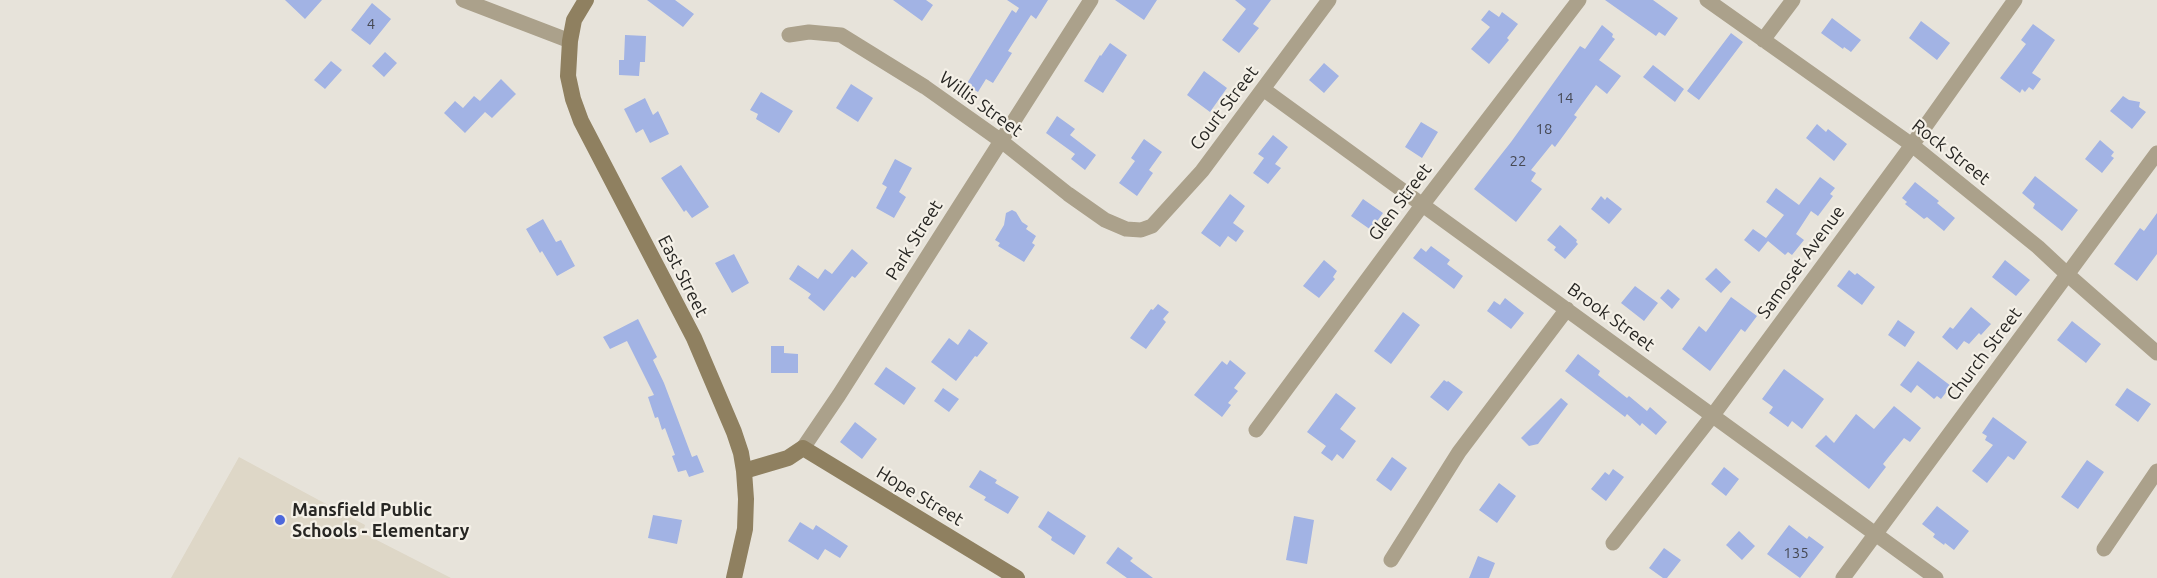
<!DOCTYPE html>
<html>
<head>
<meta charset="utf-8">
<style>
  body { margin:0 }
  canvas { display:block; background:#e7e3da }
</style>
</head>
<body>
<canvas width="2157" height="578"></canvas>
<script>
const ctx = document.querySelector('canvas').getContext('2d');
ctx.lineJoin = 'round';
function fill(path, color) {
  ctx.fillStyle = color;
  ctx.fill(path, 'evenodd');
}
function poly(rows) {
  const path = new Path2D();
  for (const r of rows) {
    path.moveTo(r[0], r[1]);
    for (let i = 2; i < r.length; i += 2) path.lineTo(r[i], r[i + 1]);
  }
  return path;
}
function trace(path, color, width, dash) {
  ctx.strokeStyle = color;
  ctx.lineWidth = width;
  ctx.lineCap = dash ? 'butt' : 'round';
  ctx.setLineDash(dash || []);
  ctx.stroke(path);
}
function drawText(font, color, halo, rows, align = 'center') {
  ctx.font = font + ' Ubuntu,sans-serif';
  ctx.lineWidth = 4.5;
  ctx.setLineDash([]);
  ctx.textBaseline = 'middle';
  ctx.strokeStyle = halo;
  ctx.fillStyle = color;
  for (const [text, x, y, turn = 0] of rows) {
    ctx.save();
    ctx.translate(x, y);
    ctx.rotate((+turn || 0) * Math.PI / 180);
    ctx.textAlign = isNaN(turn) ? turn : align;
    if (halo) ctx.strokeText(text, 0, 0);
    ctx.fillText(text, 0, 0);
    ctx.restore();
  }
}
fill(poly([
  [239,457,365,525,363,533,451,578,171,578]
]), '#ded7c7');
fill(poly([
  [285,0,322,0,305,19],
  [647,0,675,0,694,14,683,27],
  [893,0,926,0,933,5,922,21],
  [1007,0,1048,0,1036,19,1031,15,1008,51,1012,53,993,83,986,79,978,92,966,85,1012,10,1016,13,1019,8],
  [1115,0,1157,0,1144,20],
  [1235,0,1271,0,1253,24,1259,28,1239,53,1222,40,1246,9],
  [1605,0,1653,0,1678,18,1665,36,1659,32,1656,36],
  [372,3,391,19,370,45,351,30],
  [1489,10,1499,17,1502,12,1518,24,1507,38,1509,40,1489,64,1471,49,1490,27,1481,20],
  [1832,18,1861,40,1851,52,1844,47,1843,49,1821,33],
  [1921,21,1950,43,1937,60,1909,38],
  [2033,24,2055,40,2032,73,2041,79,2033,90,2029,87,2025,92,2022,89,2020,93,2000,78,2026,44,2021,40],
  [1602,25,1613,34,1612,37,1615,39,1599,60,1621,76,1607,94,1596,85,1574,115,1577,117,1555,147,1552,144,1531,170,1536,173,1531,181,1542,189,1516,222,1474,189,1511,142,1580,46,1585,49],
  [1731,33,1743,42,1699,100,1687,91],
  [625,35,646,36,645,62,640,62,639,76,619,75,619,60,624,60],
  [1110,43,1127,55,1103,93,1084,81,1100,55,1101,56],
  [385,52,397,63,384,77,372,66],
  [331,61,342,70,325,89,314,80],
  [1324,63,1339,76,1324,93,1309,80],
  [1653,65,1684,89,1675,102,1643,77],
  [1204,71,1227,88,1210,112,1187,95],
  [501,79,516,94,492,118,485,112,465,133,444,113,455,101,463,108,474,96,480,101],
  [851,84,873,98,858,122,836,108],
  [761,92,793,111,779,133,756,119,758,114,750,110],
  [2123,96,2129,100,2140,102,2139,107,2146,112,2132,129,2110,111],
  [645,98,653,115,658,111,669,134,650,143,643,129,636,133,624,109],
  [1057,116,1075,129,1070,135,1096,155,1085,170,1071,159,1075,154,1046,133],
  [1421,122,1438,132,1422,158,1405,147],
  [1817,124,1826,132,1828,129,1847,144,1834,161,1806,138],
  [1273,135,1288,147,1275,164,1281,168,1268,184,1253,173,1264,158,1258,154],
  [1144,139,1162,152,1149,170,1153,173,1137,196,1119,183,1135,161,1131,158],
  [2100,140,2114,152,2111,156,2114,158,2102,173,2085,159],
  [895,159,912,168,899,192,906,197,894,218,876,208,887,187,882,184],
  [681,165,709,207,692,218,686,210,684,212,661,178],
  [2035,176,2078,210,2062,231,2033,208,2035,204,2022,193],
  [1820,177,1835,188,1830,194,1833,196,1818,216,1811,211,1796,234,1804,240,1792,255,1788,252,1785,255,1768,241,1759,252,1744,240,1753,229,1766,238,1784,215,1766,202,1776,188,1799,205],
  [1915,182,1939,201,1937,203,1955,218,1944,231,1927,217,1924,219,1905,204,1907,202,1902,198],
  [1230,194,1245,206,1233,223,1244,231,1236,242,1228,236,1220,247,1201,233],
  [1601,196,1605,200,1607,197,1622,209,1609,224,1591,209],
  [1363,199,1383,213,1371,230,1351,216],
  [1012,210,1016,212,1022,222,1028,226,1026,229,1036,236,1032,243,1035,245,1024,262,998,246,1000,243,995,240,1004,225,1006,213],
  [2157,213,2157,254,2137,281,2114,264,2140,228,2144,231],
  [543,219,556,242,561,240,575,266,557,276,542,251,540,253,526,229],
  [1560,225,1577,240,1576,242,1578,244,1565,259,1554,250,1556,247,1547,240],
  [1431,246,1450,260,1447,264,1463,276,1454,289,1413,258,1421,248,1426,252],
  [852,249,868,263,855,278,852,276,824,311,808,298,811,294,789,279,798,265,818,279,825,269,832,274],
  [734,254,749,283,732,293,715,263],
  [1324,260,1337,271,1333,277,1335,279,1319,298,1303,286],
  [2005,260,2030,280,2016,296,1992,277],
  [1716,268,1731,282,1721,293,1705,279],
  [1849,270,1855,275,1857,273,1875,287,1862,305,1837,286],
  [1635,286,1658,303,1644,321,1621,303],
  [1668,289,1680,299,1672,309,1660,298],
  [1731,297,1757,316,1745,332,1741,329,1710,371,1682,349,1699,326,1706,332],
  [1505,298,1524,313,1511,329,1487,311,1494,301,1500,305],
  [1158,304,1169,312,1163,319,1166,322,1146,349,1130,338,1151,309,1153,310],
  [1971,307,1991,324,1981,335,1979,333,1969,344,1964,341,1957,350,1942,337,1950,327,1953,329],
  [1403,312,1420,325,1391,364,1374,351],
  [638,319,657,357,653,360,664,383,692,457,697,455,704,472,689,477,686,470,678,472,672,456,675,455,665,428,662,430,658,417,655,418,648,397,654,395,627,341,610,349,603,337],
  [1898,320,1915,332,1905,347,1888,335],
  [2072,321,2101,344,2086,363,2057,340],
  [969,329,988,343,977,357,975,356,956,381,931,362,949,338,958,345],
  [771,346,784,346,784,353,798,354,798,373,771,373],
  [1578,354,1600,371,1598,375,1627,398,1629,396,1647,411,1650,407,1667,422,1656,435,1642,423,1640,426,1627,414,1625,417,1565,371],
  [1230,360,1246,373,1234,388,1238,391,1228,403,1231,405,1222,417,1194,395,1222,361,1227,365],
  [1918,361,1951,386,1941,399,1937,396,1934,399,1917,385,1911,393,1900,385],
  [886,367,916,388,904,405,874,384],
  [1784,369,1824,399,1802,429,1792,421,1788,427,1769,413,1773,407,1762,399],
  [1444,380,1447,382,1448,381,1463,392,1448,411,1430,397],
  [943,388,959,399,949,412,934,401],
  [2127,388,2151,404,2138,422,2115,405],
  [1336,393,1356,408,1340,429,1356,441,1343,459,1337,454,1332,461,1321,453,1326,446,1307,432],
  [1561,398,1568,404,1538,444,1529,446,1521,438],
  [1894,406,1921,428,1910,442,1904,438,1883,464,1886,467,1869,489,1815,446,1826,435,1834,443,1856,414,1874,429],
  [1993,417,2027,442,2014,460,2008,456,1987,483,1972,471,1993,445,1985,440,1987,436,1982,433],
  [855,422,877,439,862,459,840,442],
  [1392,457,1407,468,1391,491,1376,480],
  [2087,460,2104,472,2078,509,2061,497],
  [1724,467,1739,479,1726,496,1711,484],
  [1613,469,1624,477,1606,501,1591,489,1605,472,1609,475],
  [980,470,997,480,995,483,1019,497,1008,514,984,500,986,497,969,487],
  [1499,483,1516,496,1497,523,1479,510],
  [1937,506,1969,531,1954,550,1945,543,1944,545,1933,537,1935,534,1922,524],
  [1048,511,1086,536,1074,555,1051,540,1052,537,1038,527],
  [653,515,682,520,677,544,648,538],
  [1294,516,1314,520,1307,564,1286,560],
  [800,522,813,530,816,525,848,546,840,558,825,549,818,560,788,541],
  [1789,525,1807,539,1809,536,1824,547,1800,578,1767,554],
  [1739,531,1755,546,1742,560,1726,545],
  [1118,547,1133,558,1130,561,1153,578,1127,578,1106,563],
  [1664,548,1681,560,1667,578,1663,578,1649,568],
  [1478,556,1495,563,1489,578,1469,578]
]), '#a2b3e4');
trace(poly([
  [463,0,570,41],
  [1707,0,1912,145,2038,247,2068,275,2157,353],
  [789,35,809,32,841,35,925,87,1000,140,1068,194,1105,220,1126,229,1141,230,1152,226,1202,171,1329,0],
  [1763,40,1793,0],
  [1263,89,1936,578],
  [1256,430,1423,204,1579,0],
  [803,448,839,395,1091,0],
  [1613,543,1713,415,1912,145,2015,0],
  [2104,549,2157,471],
  [1391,560,1459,452,1567,309],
  [1843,578,2157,153]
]), '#aba18b', 15);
trace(poly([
  [586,0,574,20,570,41,568,76,573,99,581,121,694,338,734,432,741,453,744,471,746,499,745,529,734,578],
  [744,471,788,458,803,448,1017,578]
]), '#8f8060', 16);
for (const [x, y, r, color] of [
  [280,520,6,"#4d68dc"]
]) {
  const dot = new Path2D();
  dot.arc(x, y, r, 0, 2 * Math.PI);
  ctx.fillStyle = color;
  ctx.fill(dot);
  trace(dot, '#f4f0e7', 2);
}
drawText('15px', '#464953', null, [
  ["4",371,24],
  ["14",1565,98],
  ["18",1544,129],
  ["22",1518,161],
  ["135",1796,553]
]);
drawText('18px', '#272623', '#f4f0e7', [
  ["Willis Street",981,104,36],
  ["Court Street",1224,108,-53],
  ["Rock Street",1951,152,38],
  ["Glen Street",1400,202,-53],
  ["Park Street",914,240,-58],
  ["Samoset Avenue",1801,262,-54],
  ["East Street",683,276,63],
  ["Brook Street",1611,317,36],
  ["Church Street",1984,354,-53],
  ["Hope Street",920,496,31]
]);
drawText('bold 18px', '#272623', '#f4f0e7', [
  ["Mansfield Public",292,510],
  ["Schools - Elementary",292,531]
], 'left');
</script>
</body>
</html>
